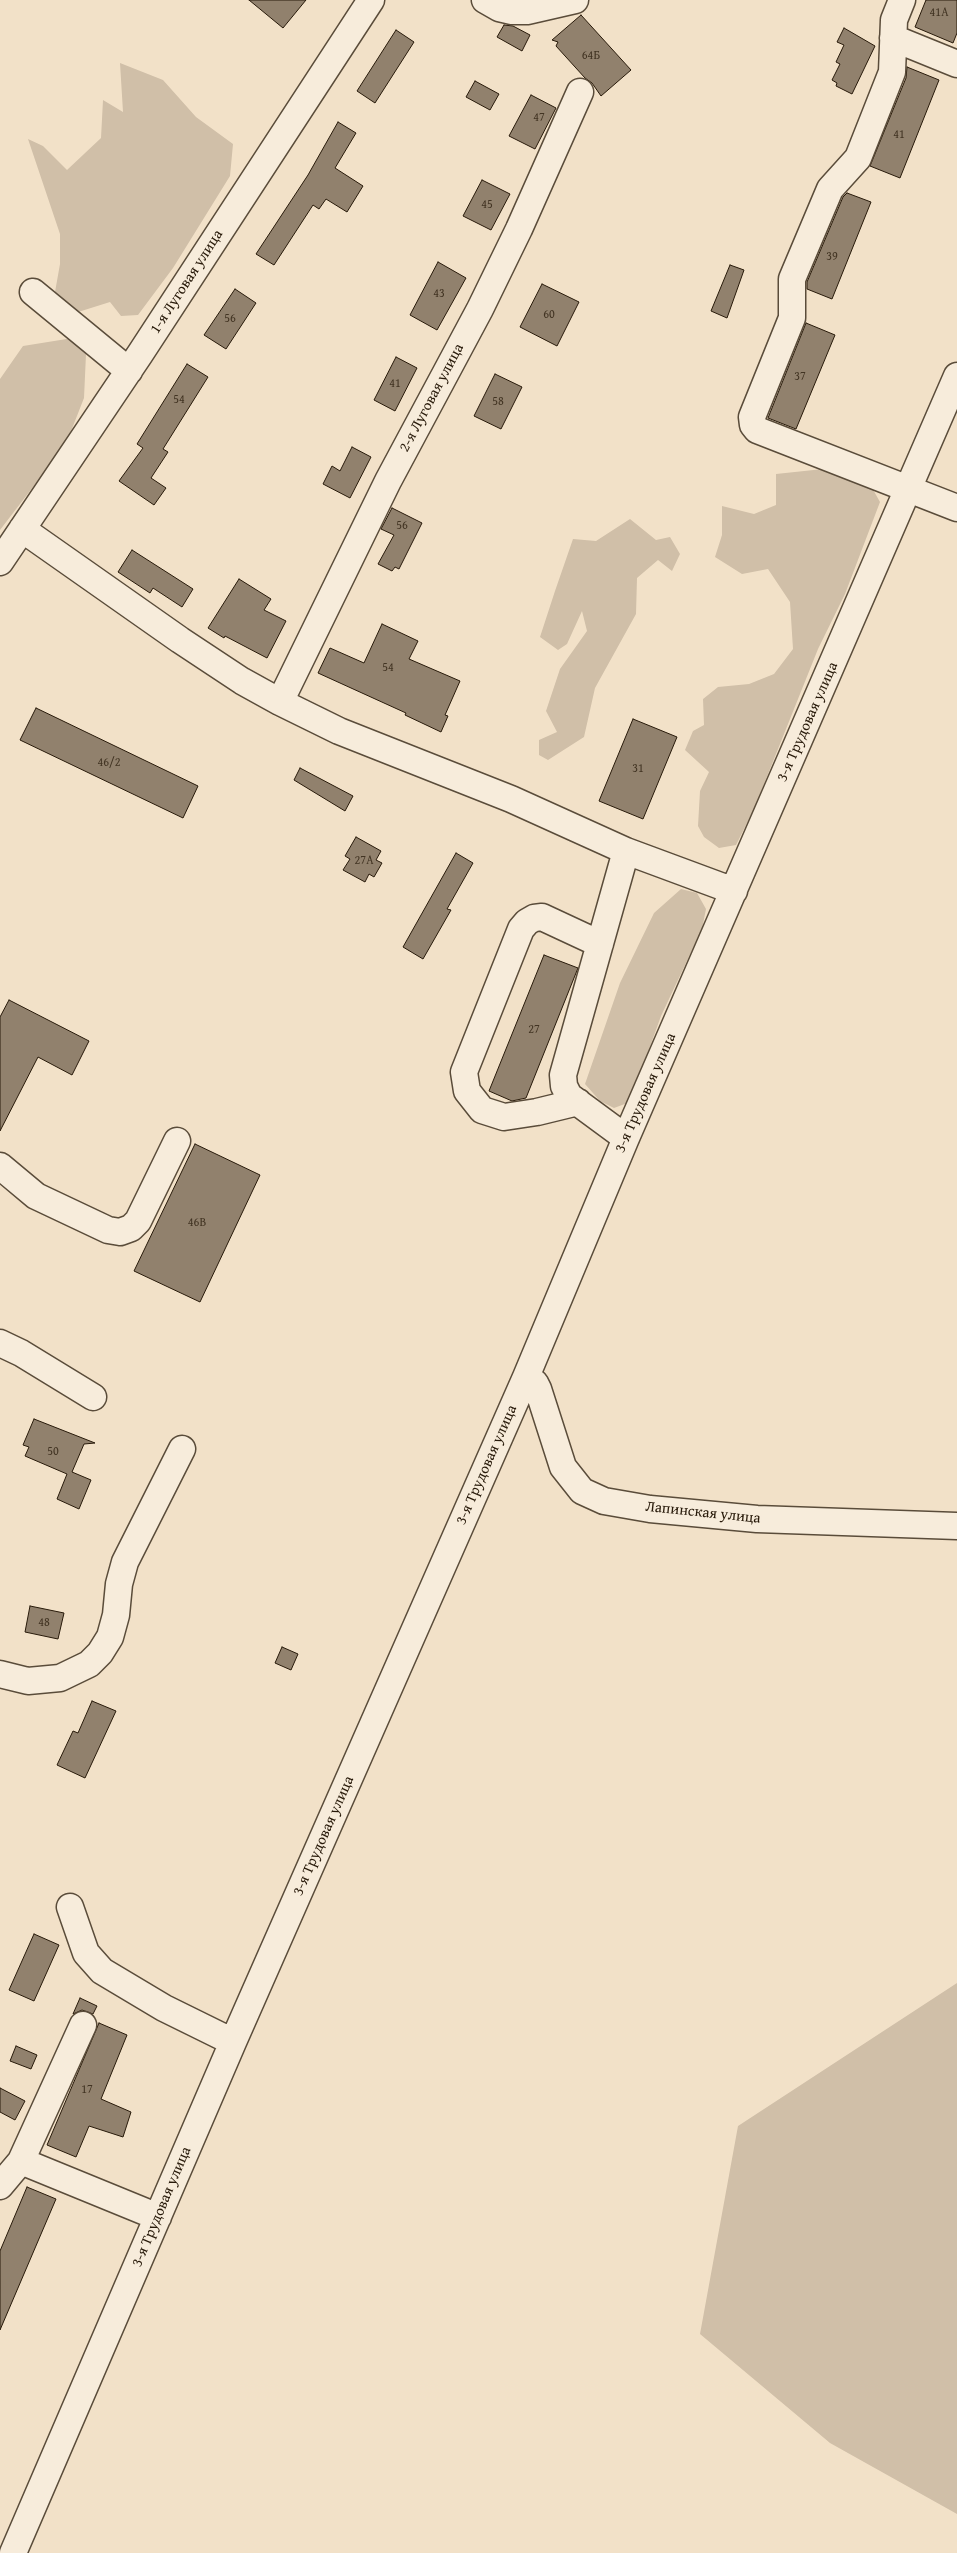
<!DOCTYPE html>
<html>
<head>
<meta charset="utf-8">
<style>
  body { margin:0 }
  canvas { display:block; background:#f2e1c8 }
</style>
</head>
<body>
<canvas width="957" height="2553"></canvas>
<script>
const ctx = document.querySelector('canvas').getContext('2d');
ctx.lineJoin = 'round';
function fill(path, color) {
  ctx.fillStyle = color;
  ctx.fill(path, 'evenodd');
}
function poly(rows) {
  const path = new Path2D();
  for (const r of rows) {
    path.moveTo(r[0], r[1]);
    for (let i = 2; i < r.length; i += 2) path.lineTo(r[i], r[i + 1]);
  }
  return path;
}
function trace(path, color, width, dash) {
  ctx.strokeStyle = color;
  ctx.lineWidth = width;
  ctx.lineCap = dash ? 'butt' : 'round';
  ctx.setLineDash(dash || []);
  ctx.stroke(path);
}
function drawText(font, color, halo, rows, align = 'center') {
  ctx.font = font + ' "Gentium Book Plus",serif';
  ctx.lineWidth = 4;
  ctx.setLineDash([]);
  ctx.textBaseline = 'middle';
  ctx.strokeStyle = halo;
  ctx.fillStyle = color;
  for (const [text, x, y, turn = 0] of rows) {
    ctx.save();
    ctx.translate(x, y);
    ctx.rotate((+turn || 0) * Math.PI / 180);
    ctx.textAlign = isNaN(turn) ? turn : align;
    if (halo) ctx.strokeText(text, 0, 0);
    ctx.fillText(text, 0, 0);
    ctx.restore();
  }
}
fill(poly([
  [120,63,163,80,196,117,233,144,230,176,173,268,138,315,121,316,110,302,75,313,55,292,60,264,60,234,28,139,43,146,67,170,101,138,103,100,123,112],
  [79,337,86,354,84,398,66,444,0,530,0,379,23,346],
  [823,469,871,486,880,502,845,594,818,649,754,809,736,845,719,848,704,837,698,826,700,791,709,772,685,750,693,731,704,725,703,699,718,687,749,684,774,674,793,649,790,602,768,569,742,574,715,557,722,535,722,506,754,514,776,505,776,474],
  [630,519,656,540,670,537,680,554,672,571,658,560,637,578,636,614,595,688,584,737,548,760,539,755,539,740,557,732,546,711,560,669,587,631,582,611,567,644,558,650,540,637,555,591,573,539,596,541],
  [681,889,697,893,706,909,702,929,661,1016,630,1102,614,1108,600,1101,585,1084,620,983,654,913],
  [957,1983,957,2514,830,2443,700,2334,738,2126]
]), '#d0bfa8');
const building = poly([
  [249,0,306,0,283,28,249,0],
  [926,0,957,0,957,33,953,43,915,27,926,0],
  [581,15,631,70,601,96,592,83,585,78,556,46,558,42,552,40,581,15],
  [504,25,513,26,530,35,522,51,497,37,504,25],
  [844,28,875,46,852,94,836,86,837,83,832,80,840,64,836,62,844,45,837,42,844,28],
  [396,30,414,42,375,103,357,91,396,30],
  [907,67,939,80,900,178,870,166,906,78,907,67],
  [475,81,499,94,490,110,466,97,475,81],
  [531,95,556,108,535,149,509,136,531,95],
  [338,122,356,133,335,168,363,186,347,212,326,199,319,209,313,205,274,265,256,254,308,175,338,122],
  [482,180,510,194,491,230,463,216,482,180],
  [847,193,871,202,832,299,807,289,807,282,843,197,847,193],
  [438,262,466,278,437,330,410,315,438,262],
  [730,265,744,270,727,318,711,311,730,265],
  [542,284,579,302,557,346,520,327,542,284],
  [235,289,256,303,226,349,204,335,235,289],
  [806,323,835,335,796,429,768,418,806,323],
  [396,357,417,368,395,411,374,400,396,357],
  [187,364,208,377,163,449,168,452,151,478,166,488,154,505,119,481,143,448,137,444,187,364],
  [495,374,522,387,501,429,474,416,495,374],
  [352,447,371,457,350,498,323,484,332,466,340,471,352,447],
  [392,508,422,523,399,569,395,567,392,571,378,564,394,535,381,529,392,508],
  [132,550,193,589,182,607,153,588,150,593,118,572,132,550],
  [239,579,271,599,264,610,286,621,267,658,225,636,224,638,208,628,239,579],
  [382,624,418,641,409,659,460,681,445,715,448,716,441,732,405,715,406,713,318,673,330,648,364,663,382,624],
  [36,708,198,786,183,818,20,740,36,708],
  [633,719,677,737,643,819,599,801,633,719],
  [300,768,353,796,345,811,294,780,300,768],
  [356,837,381,851,376,860,382,863,374,877,369,874,365,882,343,870,350,859,345,856,356,837],
  [456,853,473,863,447,909,451,910,423,959,403,947,456,853],
  [544,955,578,968,526,1098,512,1101,489,1091,544,955],
  [9,1000,89,1041,72,1075,38,1057,0,1131,0,1017,9,1000],
  [195,1144,260,1175,200,1302,134,1271,195,1144],
  [34,1419,95,1443,84,1444,72,1472,91,1480,79,1509,57,1499,67,1474,25,1456,29,1447,23,1445,34,1419],
  [30,1606,64,1613,58,1639,25,1632,30,1606],
  [282,1647,298,1654,291,1670,275,1663,282,1647],
  [92,1701,116,1711,85,1778,57,1765,73,1731,78,1733,92,1701],
  [34,1934,59,1945,34,2001,9,1990,34,1934],
  [80,1998,97,2006,93,2014,82,2010,73,2014,80,1998],
  [99,2023,127,2035,101,2099,131,2112,123,2137,89,2126,76,2157,47,2145,99,2023],
  [16,2046,37,2055,31,2069,10,2061,16,2046],
  [0,2088,25,2101,15,2120,0,2112,0,2088],
  [27,2187,56,2199,0,2330,0,2251,27,2187]
]);
fill(building, '#91816d');
trace(building, '#281a0a', 1);
const minor = poly([
  [485,0,499,8,512,11,527,11,575,0],
  [902,0,894,20,892,72,858,158,830,189,792,279,792,318,752,417,753,425,757,430,957,508],
  [893,38,957,64],
  [33,292,129,371],
  [22,529,180,640,242,681,280,702,339,731,511,799,626,851,734,891],
  [0,562,140,354,371,0],
  [280,702,388,481,480,309,519,229,580,92],
  [578,1102,537,1112,504,1117,482,1110,467,1091,464,1072,521,929,527,922,534,918,542,917,600,944],
  [626,1138,569,1096,564,1086,563,1075,626,851],
  [0,1166,36,1196,108,1230,120,1232,131,1228,138,1221,177,1141],
  [0,1343,21,1353,93,1397],
  [526,1377,535,1383,538,1389,563,1467,582,1491,604,1501,650,1509,757,1519,957,1526],
  [0,1674,28,1681,60,1678,89,1664,100,1653,110,1637,116,1615,119,1584,125,1562,182,1449],
  [70,1907,86,1953,102,1971,164,2008,233,2042],
  [21,2161,158,2217],
  [0,2186,21,2161,83,2025],
  [13,2553,233,2042,526,1377,626,1138,957,376]
]);
trace(minor, '#5a4c3a', 29);
trace(minor, '#f7ecdb', 26);
drawText('12px', '#423423', null, [
  ["41А",939,13],
  ["64Б",591,56],
  ["47",539,118],
  ["41",899,135],
  ["45",487,205],
  ["39",832,257],
  ["43",439,294],
  ["60",549,315],
  ["56",230,319],
  ["37",800,377],
  ["41",395,384],
  ["54",179,400],
  ["58",498,402],
  ["56",402,526],
  ["54",388,668],
  ["46/2",109,763],
  ["31",638,769],
  ["27А",364,861],
  ["27",534,1030],
  ["46В",197,1223],
  ["50",53,1452],
  ["48",44,1623],
  ["17",87,2090]
]);
drawText('15px', '#281a0a', '#f7ecdb', [
  ["1-я Луговая улица",187,282,-57],
  ["2-я Луговая улица",432,398,-62],
  ["3-я Трудовая улица",808,722,-66],
  ["3-я Трудовая улица",646,1093,-66],
  ["3-я Трудовая улица",487,1465,-66],
  ["Лапинская улица",703,1513,6],
  ["3-я Трудовая улица",324,1836,-66],
  ["3-я Трудовая улица",162,2207,-67]
]);
</script>
</body>
</html>
